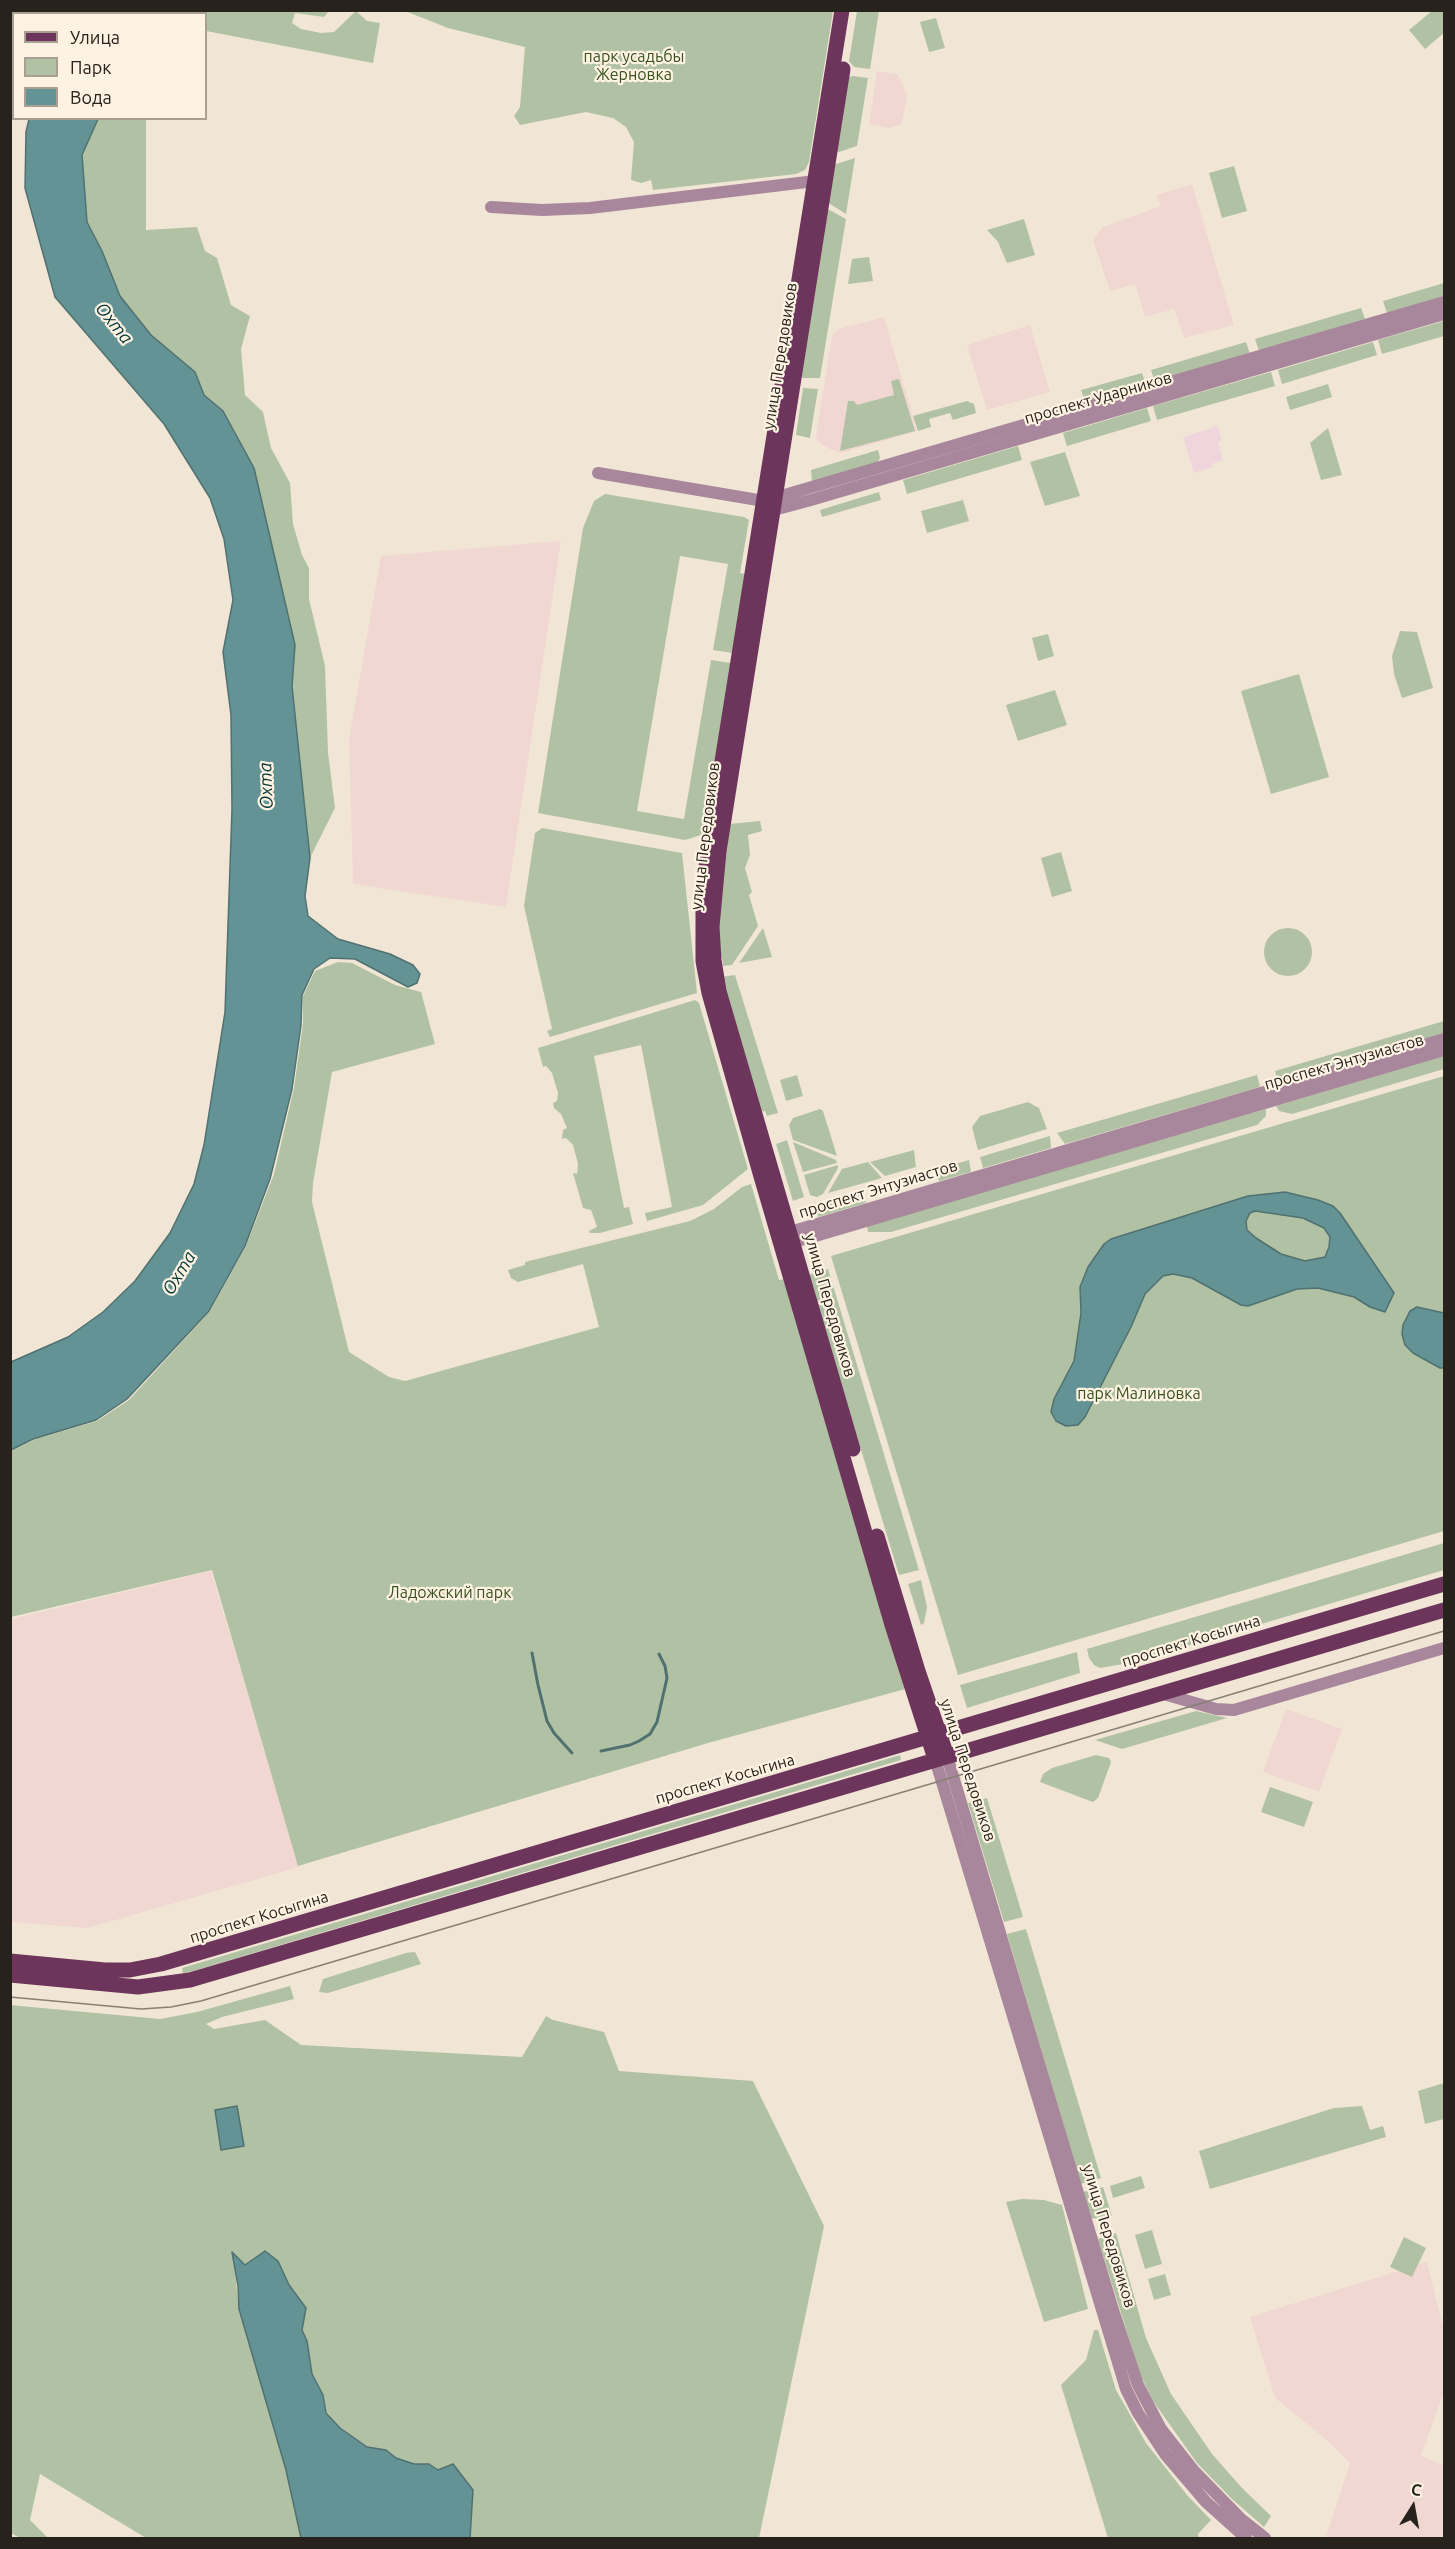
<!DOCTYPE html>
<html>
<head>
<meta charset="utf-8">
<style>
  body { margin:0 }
  #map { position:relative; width:1455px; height:2549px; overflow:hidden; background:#f1e6d5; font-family:Ubuntu,sans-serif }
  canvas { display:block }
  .frame { position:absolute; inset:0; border:12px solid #27231c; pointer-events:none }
  .legend { position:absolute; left:12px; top:12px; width:195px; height:108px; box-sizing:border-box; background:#fef3e2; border:2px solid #a8a093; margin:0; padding:8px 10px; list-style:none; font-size:18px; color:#27231c }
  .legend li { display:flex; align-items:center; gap:12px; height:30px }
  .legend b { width:30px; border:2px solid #a8a093 }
  .north { position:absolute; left:1383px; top:2477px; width:60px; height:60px; -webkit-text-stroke:4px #fef3e2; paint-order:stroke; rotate:11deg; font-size:16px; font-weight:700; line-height:24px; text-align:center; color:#27231c }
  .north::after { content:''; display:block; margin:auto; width:21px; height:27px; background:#27231c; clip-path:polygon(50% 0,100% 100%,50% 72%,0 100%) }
</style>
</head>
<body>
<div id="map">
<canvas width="1455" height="2549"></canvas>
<div class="frame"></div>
<ul class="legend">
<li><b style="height:8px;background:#6e355c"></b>Улица</li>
<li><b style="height:16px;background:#b0c2a3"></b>Парк</li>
<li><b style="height:16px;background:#639395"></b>Вода</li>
</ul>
<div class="north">С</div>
</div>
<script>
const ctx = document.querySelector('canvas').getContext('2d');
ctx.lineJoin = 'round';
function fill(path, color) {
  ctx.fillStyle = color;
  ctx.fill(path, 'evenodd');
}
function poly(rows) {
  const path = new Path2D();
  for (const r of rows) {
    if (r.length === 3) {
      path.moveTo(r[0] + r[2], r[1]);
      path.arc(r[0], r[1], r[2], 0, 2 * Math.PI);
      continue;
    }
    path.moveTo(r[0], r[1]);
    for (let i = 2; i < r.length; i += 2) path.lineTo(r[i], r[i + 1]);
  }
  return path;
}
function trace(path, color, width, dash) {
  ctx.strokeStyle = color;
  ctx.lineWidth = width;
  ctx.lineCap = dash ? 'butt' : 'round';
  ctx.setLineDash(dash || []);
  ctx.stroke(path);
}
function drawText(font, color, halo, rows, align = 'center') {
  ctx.font = font + ' Ubuntu,sans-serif';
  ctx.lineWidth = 4.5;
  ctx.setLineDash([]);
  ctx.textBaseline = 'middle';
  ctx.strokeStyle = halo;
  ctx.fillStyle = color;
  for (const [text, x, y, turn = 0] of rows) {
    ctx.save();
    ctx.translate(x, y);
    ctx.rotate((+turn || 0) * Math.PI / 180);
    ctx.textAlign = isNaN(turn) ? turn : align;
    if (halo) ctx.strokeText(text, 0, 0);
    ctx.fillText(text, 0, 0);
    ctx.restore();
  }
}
fill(poly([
  [877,71,898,74,907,96,902,124,889,128,869,124],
  [1192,184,1234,325,1184,338,1174,309,1145,317,1135,284,1110,291,1093,240,1103,227,1161,206,1157,195],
  [884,317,917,431,842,453,830,449,817,441,816,435,832,336,838,329],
  [1030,325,1050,392,987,410,967,345],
  [561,541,506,907,353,884,349,739,381,556],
  [211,1571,299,1867,88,1928,11,1922,11,1619],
  [1286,1709,1342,1729,1319,1792,1263,1772],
  [1427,2262,1444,2331,1444,2391,1421,2456,1444,2465,1444,2538,1328,2538,1326,2537,1350,2463,1328,2441,1275,2398,1250,2317]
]), '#f1d7d2');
fill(poly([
  [1214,425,1218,427,1222,441,1218,442,1223,460,1212,464,1213,467,1194,473,1183,437,1212,428]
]), '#f0d6dc');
fill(poly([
  [162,10,329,11,324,17,295,13,292,23,301,29,321,33,334,32,356,11,367,21,380,23,373,63,206,31,206,14,160,14],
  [398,11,833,11,809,162,805,170,796,174,653,190,651,180,641,183,631,180,634,142,626,127,613,118,586,112,520,125,514,116,520,107,525,47,448,28,405,11],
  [857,11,879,11,870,69,854,67,849,61],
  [1432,11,1444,11,1444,33,1425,49,1409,30],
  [936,18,945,48,929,52,920,22],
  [853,76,868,78,857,146,839,152,835,151,849,77],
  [98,119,146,119,146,230,197,227,205,251,217,258,231,305,250,316,241,349,245,395,263,412,271,448,290,483,293,524,302,555,309,568,309,599,325,666,328,753,335,808,310,858,292,686,295,645,223,411,204,395,195,372,151,335,120,296,102,251,87,221,82,155],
  [855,158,846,214,827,202,833,165],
  [1234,166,1247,211,1222,218,1209,173],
  [826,208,846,219,820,378,803,378,799,375],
  [1024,219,1035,255,1007,263,998,242,987,230],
  [869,257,873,281,848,284,852,259],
  [1444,283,1444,296,1387,313,1383,301],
  [1361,308,1365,319,1259,351,1255,339],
  [1444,321,1444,336,1382,354,1378,340],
  [1246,342,1250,354,1155,382,1151,370],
  [1373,342,1377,355,1282,384,1278,370],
  [1271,372,1275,386,1157,420,1153,406],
  [1142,373,1146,385,1085,402,1081,390],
  [899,379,915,431,840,451,848,401,854,401,857,405,894,395,891,381],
  [1328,384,1332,397,1290,410,1286,397],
  [803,388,818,389,810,438,796,435],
  [967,401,974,404,976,413,953,420,950,413,929,419,931,427,918,431,913,416],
  [1147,408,1151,421,1067,446,1063,433],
  [1328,428,1342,475,1321,480,1310,443],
  [1018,446,1022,460,907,494,903,480],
  [878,450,880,458,877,463,812,482,811,470],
  [1065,452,1080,496,1045,506,1030,462],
  [879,492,881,500,822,517,820,510],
  [605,494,744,517,749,520,740,573,745,574,733,653,713,650,728,564,680,556,637,811,684,819,711,660,731,663,704,834,685,840,538,813,583,528,594,501],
  [963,500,969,521,927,533,921,511],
  [1400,631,1417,632,1433,688,1402,698,1394,674,1392,656],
  [1048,634,1054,656,1038,661,1032,638],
  [1299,674,1329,777,1271,794,1241,691],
  [1055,690,1067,725,1018,741,1006,705],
  [760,821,762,831,748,835,750,855,745,868,752,892,749,895,758,926,732,965,723,966,722,957,719,957,717,926,729,824],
  [542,828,682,853,697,993,550,1037,547,1031,552,1029,524,906,535,833],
  [1061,852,1072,891,1052,897,1041,858],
  [763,928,772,957,739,963],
  [1288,952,24],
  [338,962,352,963,395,985,421,992,435,1044,332,1072,313,1183,312,1202,349,1352,389,1377,405,1381,599,1327,583,1264,518,1282,511,1278,508,1270,525,1265,525,1262,690,1221,714,1209,742,1187,751,1184,779,1280,785,1279,909,1688,708,1743,298,1866,212,1570,11,1617,11,1451,36,1439,97,1421,129,1400,210,1311,246,1246,274,1174,294,1088,303,1023,303,996,315,971],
  [735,975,778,1113,767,1116,765,1111,759,1112,721,977],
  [695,1000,699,1003,748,1169,703,1205,647,1221,645,1213,672,1207,641,1045,594,1056,624,1208,629,1207,633,1224,600,1233,590,1233,589,1231,597,1227,591,1210,583,1208,573,1173,577,1174,578,1164,573,1145,566,1138,562,1139,563,1130,567,1128,561,1114,554,1108,553,1103,557,1101,558,1093,552,1073,546,1066,543,1067,538,1048],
  [1444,1021,1444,1033,1279,1082,1277,1079,1275,1071],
  [1444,1056,1444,1069,1292,1114,1279,1111,1276,1106],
  [797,1075,803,1096,786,1101,780,1080],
  [1257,1075,1260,1087,1065,1144,1057,1133],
  [1444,1076,1444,1531,958,1675,831,1256],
  [1028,1102,1039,1108,1047,1129,978,1150,972,1127,980,1116],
  [820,1109,823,1111,837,1156,793,1140,789,1125,793,1118],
  [1266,1109,1266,1116,1257,1125,891,1232,868,1232,867,1226],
  [1050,1136,1051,1148,983,1168,980,1157],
  [787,1140,804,1197,793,1201,776,1144],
  [793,1142,836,1160,837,1163,803,1172],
  [914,1150,916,1167,885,1176,870,1162],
  [969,1160,971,1172,939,1181,935,1170],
  [868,1162,882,1178,828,1193,842,1169],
  [838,1165,838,1168,823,1194,817,1197,810,1195,804,1175],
  [862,1191,866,1203,818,1217,815,1205],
  [828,1269,919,1570,899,1575,808,1275],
  [1444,1543,1444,1570,1129,1663,1100,1668,1094,1665,1089,1658,1087,1649],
  [921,1580,927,1607,924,1623,921,1625,908,1584],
  [1077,1652,1080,1673,967,1708,960,1685],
  [1196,1711,1227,1718,1122,1749,1095,1740],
  [900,1755,901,1760,183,1974,182,1968],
  [1096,1755,1109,1758,1111,1762,1098,1798,1093,1802,1040,1782,1043,1774,1052,1768],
  [1270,1787,1313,1802,1304,1827,1261,1812],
  [987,1798,1023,1917,1004,1922,968,1803],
  [1026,1929,1101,2178,1081,2184,1007,1934],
  [415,1952,421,1964,328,1993,319,1992,323,1979,406,1953],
  [290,1986,294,1999,222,2017,206,2024,214,2029,265,2020,301,2045,522,2057,546,2016,553,2020,604,2032,619,2071,753,2081,824,2226,759,2538,470,2538,473,2490,429,2464,414,2465,396,2458,386,2450,367,2447,340,2428,326,2412,323,2395,312,2374,307,2341,302,2330,306,2308,289,2285,283,2272,245,2265,233,2254,239,2309,286,2470,301,2538,146,2538,40,2474,30,2520,48,2538,20,2538,11,2533,10,2005,160,2019,197,2012],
  [1444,2083,1444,2119,1425,2124,1418,2091],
  [1362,2106,1370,2130,1383,2126,1386,2137,1210,2189,1199,2151,1334,2108],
  [1141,2176,1145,2188,1113,2198,1110,2186],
  [1103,2187,1112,2216,1100,2219,1091,2218,1083,2192],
  [1022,2199,1044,2200,1062,2205,1088,2309,1044,2322,1006,2202],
  [1152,2230,1162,2264,1145,2269,1135,2235],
  [1116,2233,1146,2338,1171,2394,1212,2454,1242,2488,1271,2516,1264,2527,1232,2499,1197,2463,1153,2401,1140,2374,1098,2239],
  [1404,2237,1426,2248,1412,2277,1390,2267],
  [1165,2274,1171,2295,1154,2300,1148,2279],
  [1094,2330,1098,2330,1116,2390,1146,2443,1187,2495,1211,2520,1198,2534,1199,2538,1108,2538,1061,2385,1086,2360]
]), '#b0c2a3');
const water = poly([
  [29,119,98,119,82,155,87,222,102,251,120,296,151,335,195,372,204,395,223,411,254,468,295,645,292,686,310,858,305,896,308,916,338,939,390,954,413,965,420,974,417,983,408,987,355,959,330,958,314,969,302,995,301,1025,292,1089,270,1179,245,1246,209,1311,127,1399,96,1420,33,1439,11,1450,11,1362,68,1337,103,1312,135,1281,170,1233,194,1184,204,1145,225,1012,232,809,231,715,223,652,233,600,224,539,210,498,164,424,55,297,25,188,26,132,29,119],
  [1285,1192,1318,1200,1333,1206,1340,1213,1394,1293,1385,1312,1370,1307,1354,1297,1318,1288,1297,1289,1248,1306,1241,1305,1192,1278,1173,1274,1163,1276,1145,1294,1131,1327,1085,1417,1078,1425,1066,1426,1056,1421,1051,1412,1054,1399,1074,1361,1081,1313,1080,1287,1088,1267,1104,1244,1111,1239,1248,1196,1285,1192],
  [1255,1211,1303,1218,1324,1228,1330,1237,1329,1247,1325,1257,1305,1261,1281,1254,1256,1238,1247,1230,1246,1221,1250,1213,1255,1211],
  [1417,1307,1444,1313,1444,1368,1440,1368,1413,1353,1405,1345,1402,1334,1403,1325,1410,1311,1417,1307],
  [237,2106,244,2146,221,2150,215,2110,237,2106],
  [265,2251,278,2261,289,2285,306,2308,302,2330,307,2341,312,2374,323,2395,326,2413,340,2428,367,2447,386,2450,396,2458,414,2464,429,2464,438,2470,453,2464,473,2490,470,2538,301,2538,286,2470,239,2309,238,2286,232,2252,245,2265,265,2251]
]);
fill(water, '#639395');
trace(water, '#517171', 1.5);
trace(poly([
  [532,1653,538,1685,547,1721,554,1733,572,1753],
  [601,1751,630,1745,639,1741,650,1734,657,1722,667,1678,665,1666,659,1654]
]), '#517171', 3);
trace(poly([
  [491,207,542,210,590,208,815,181],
  [598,473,764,501,1444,302],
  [767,504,774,510,811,500,1444,314],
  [783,1239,790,1232,1444,1039],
  [785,1241,793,1242,812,1237,1444,1050],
  [1160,1693,1216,1709,1234,1710,1444,1648],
  [947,1756,1113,2310,1138,2385,1161,2429,1194,2471,1241,2519,1265,2538],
  [935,1759,1126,2389,1138,2413,1165,2454,1206,2502,1246,2538]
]), '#a8869b', 12);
trace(poly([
  [842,10,708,849,703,894,703,961,709,993,760,1173,892,1625,935,1759],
  [843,69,719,851,712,927,714,960,719,991,853,1449],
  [877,1536,918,1671,947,1756],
  [10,1961,105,1970,130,1970,161,1964,1444,1584],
  [10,1975,138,1987,190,1980,1444,1610]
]), '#6e355c', 15);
trace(poly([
  [10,1997,141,2009,171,2007,201,2001,1444,1631]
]), '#878074', 1.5);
drawText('16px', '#37511f', '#fef3e2', [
  ["парк усадьбы",634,57],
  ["Жерновка",634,75],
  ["парк Малиновка",1139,1394],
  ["Ладожский парк",450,1593]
]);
drawText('16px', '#27231c', '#fef3e2', [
  ["улица Передовиков",780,356,-81],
  ["проспект Ударников",1098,398,-16],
  ["улица Передовиков",705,836,-83],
  ["проспект Энтузиастов",1344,1062,-16],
  ["проспект Энтузиастов",878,1189,-17],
  ["улица Передовиков",830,1305,74],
  ["проспект Косыгина",1191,1641,-17],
  ["улица Передовиков",968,1770,72],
  ["проспект Косыгина",725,1779,-16],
  ["проспект Косыгина",259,1917,-17],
  ["улица Передовиков",1109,2236,73]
]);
drawText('italic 18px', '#043637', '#fef3e2', [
  ["Охта",114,323,51],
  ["Охта",266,786,-92],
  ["Охта",179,1273,-59]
]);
</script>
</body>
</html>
